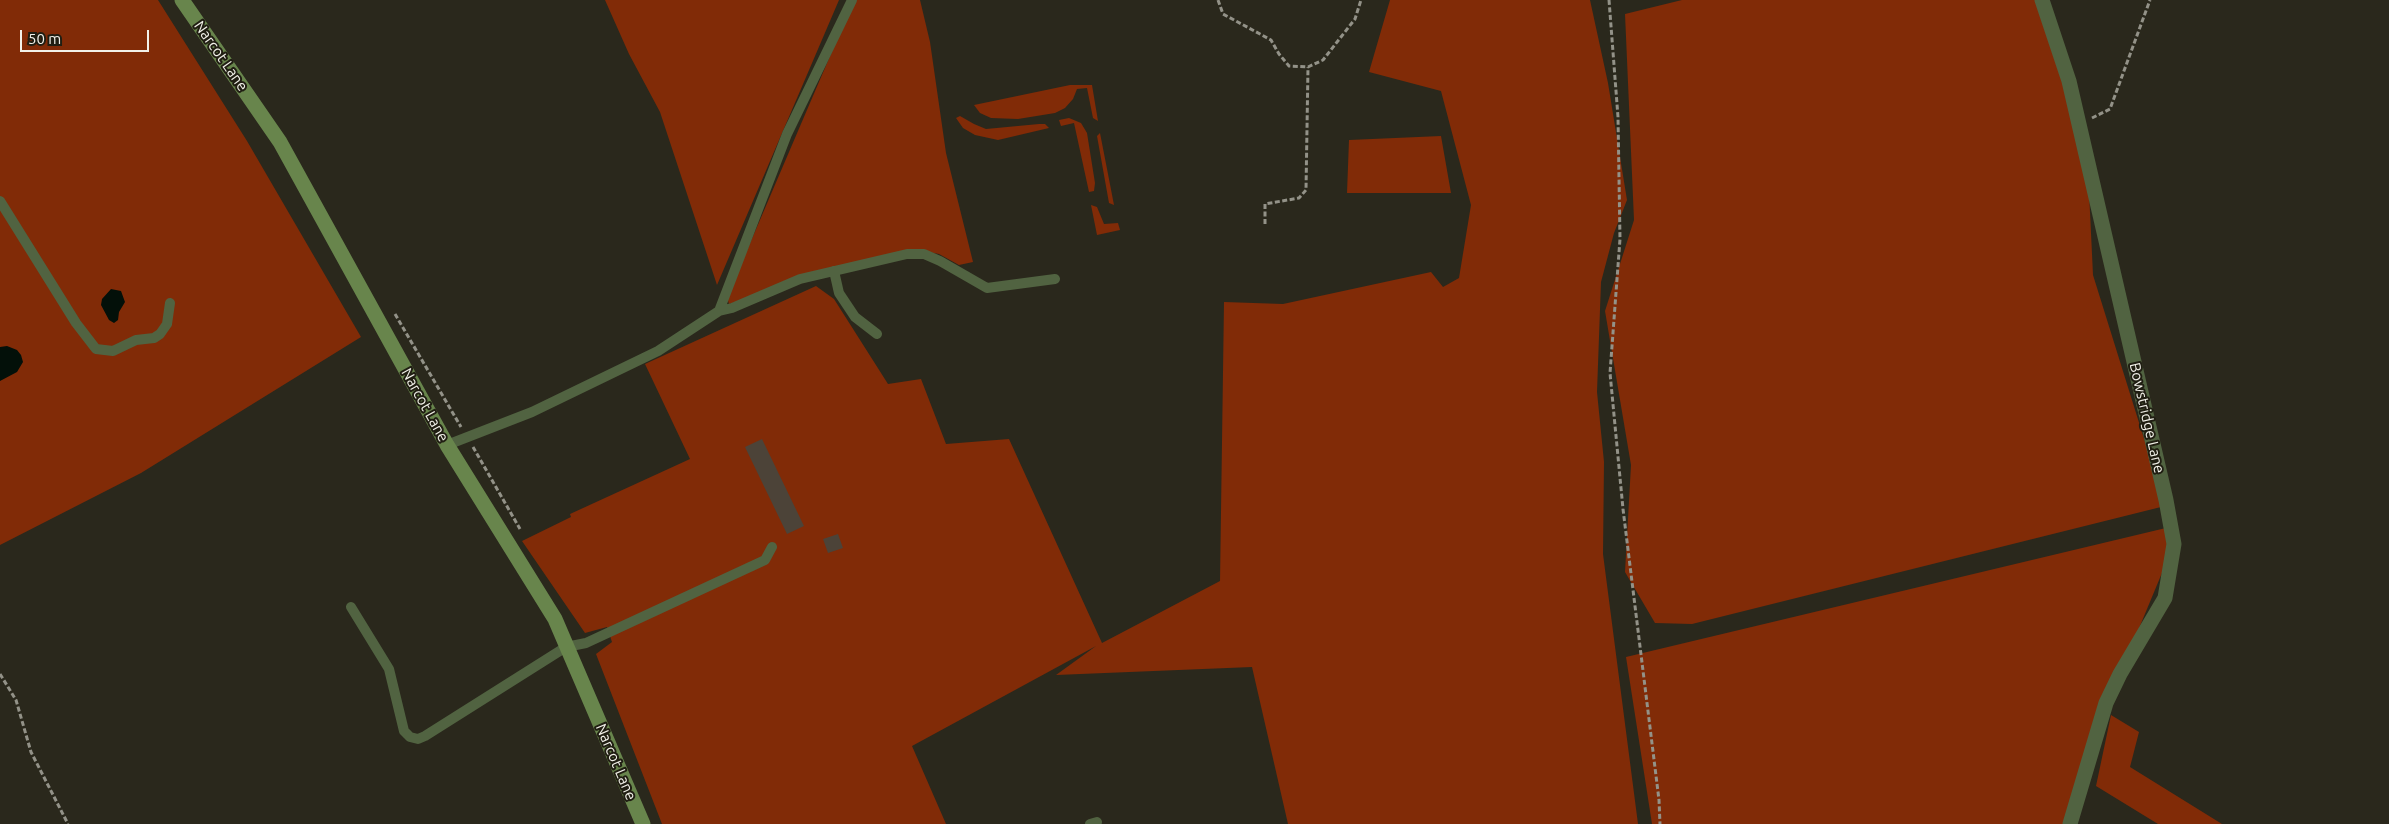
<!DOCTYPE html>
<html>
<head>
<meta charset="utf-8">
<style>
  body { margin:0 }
  #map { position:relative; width:2389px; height:824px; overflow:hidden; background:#2a281c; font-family:Ubuntu,sans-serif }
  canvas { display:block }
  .scale { position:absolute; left:20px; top:30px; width:129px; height:22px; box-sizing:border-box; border:2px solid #f2f1e9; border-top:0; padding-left:6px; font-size:15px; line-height:18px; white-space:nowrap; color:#f2f1e9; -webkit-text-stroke:4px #201e12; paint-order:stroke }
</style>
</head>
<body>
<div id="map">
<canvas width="2389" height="824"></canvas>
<div class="scale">50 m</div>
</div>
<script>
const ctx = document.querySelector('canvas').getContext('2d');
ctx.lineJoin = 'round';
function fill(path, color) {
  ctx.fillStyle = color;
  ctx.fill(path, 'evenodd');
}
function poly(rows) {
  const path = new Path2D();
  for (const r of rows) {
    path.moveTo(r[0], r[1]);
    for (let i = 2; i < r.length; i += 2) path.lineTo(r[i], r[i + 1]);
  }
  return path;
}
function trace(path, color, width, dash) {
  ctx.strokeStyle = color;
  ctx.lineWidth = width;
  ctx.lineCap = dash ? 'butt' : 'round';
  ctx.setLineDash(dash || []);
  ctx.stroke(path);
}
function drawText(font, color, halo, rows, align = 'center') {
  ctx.font = font + ' Ubuntu,sans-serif';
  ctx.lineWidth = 4;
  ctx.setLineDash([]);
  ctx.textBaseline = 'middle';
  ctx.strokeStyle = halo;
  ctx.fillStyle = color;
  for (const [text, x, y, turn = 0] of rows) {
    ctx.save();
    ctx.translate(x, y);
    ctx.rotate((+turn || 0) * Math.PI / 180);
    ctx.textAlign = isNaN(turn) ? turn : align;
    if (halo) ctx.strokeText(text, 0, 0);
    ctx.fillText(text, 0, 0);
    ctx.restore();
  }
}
fill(poly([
  [0,0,158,0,247,141,361,337,141,473,0,545],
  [605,0,839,0,717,285,660,112,629,54],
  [854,0,920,0,930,42,946,153,973,262,959,265,939,254,918,250,729,304,727,297],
  [1390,0,1590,0,1608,83,1627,200,1614,233,1601,282,1597,392,1604,462,1603,554,1638,824,1288,824,1252,667,1056,675,1096,646,912,746,946,824,662,824,596,654,612,642,607,627,585,633,522,541,571,517,570,514,690,459,645,364,816,286,834,299,888,384,921,379,946,444,1009,439,1102,643,1220,581,1224,302,1283,304,1431,272,1443,287,1459,278,1471,205,1441,91,1369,72],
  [1682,0,2042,0,2088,170,2093,275,2165,506,1692,624,1655,623,1625,572,1631,465,1605,311,1634,220,1625,14],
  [1070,85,1092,85,1098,121,1093,118,1087,88,1077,89,1073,99,1065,108,1055,113,1018,119,991,118,980,113,974,105],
  [960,116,974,124,986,129,1039,124,1045,124,1049,128,998,140,975,135,963,128,956,118],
  [1069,118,1081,123,1087,133,1095,183,1094,191,1089,192,1074,123,1061,126,1059,120],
  [1100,133,1108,174,1114,205,1109,203,1097,136],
  [1441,136,1451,193,1347,193,1349,140],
  [1091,205,1097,207,1104,224,1118,223,1120,230,1097,235],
  [2170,527,2174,544,2120,674,2070,824,1652,824,1626,657],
  [2111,715,2139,732,2130,767,2222,824,2158,824,2096,786]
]), '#812b07');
fill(poly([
  [111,289,121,291,125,302,119,312,118,320,114,323,109,320,101,305,102,299],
  [7,346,17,350,21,355,23,362,17,372,0,381,0,347]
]), '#031009');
fill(poly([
  [762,439,804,526,787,534,745,447],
  [838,534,843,548,828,553,823,539]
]), '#4c4338');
trace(poly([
  [1218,0,1223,14,1271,40,1279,54,1289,66,1308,67,1323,60,1355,19,1361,0],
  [1609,0,1618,117,1620,239,1610,373,1623,509,1659,800,1660,824],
  [2092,118,2110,109,2150,0],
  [1265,224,1265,204,1299,198,1306,190,1308,67],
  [395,314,461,427],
  [473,447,520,529],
  [0,674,16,700,31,752,68,824]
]), '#939288', 3, [5, 2.5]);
trace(poly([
  [0,201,76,323,96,349,113,351,136,340,154,338,160,334,167,324,170,303],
  [834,271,839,293,855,317,877,334],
  [719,311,732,308,800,279,907,254,924,254,940,261,987,288,1055,279],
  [447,445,532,412,658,351,719,311,787,134,852,0],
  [351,607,389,669,404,731,410,737,418,739,425,736,566,647,586,643,765,560,772,547],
  [1090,824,1097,822]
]), '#516341', 10);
trace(poly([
  [2042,0,2069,81,2166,500,2174,544,2165,598,2120,674,2106,703,2070,824]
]), '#516341', 15);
trace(poly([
  [182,0,280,142,447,445,555,619,643,824]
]), '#68854c', 15);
drawText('15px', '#f2f1e9', '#201e12', [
  ["Narcot Lane",221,56,55],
  ["Narcot Lane",425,405,61],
  ["Bowstridge Lane",2147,418,77],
  ["Narcot Lane",616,762,67]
]);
</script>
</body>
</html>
